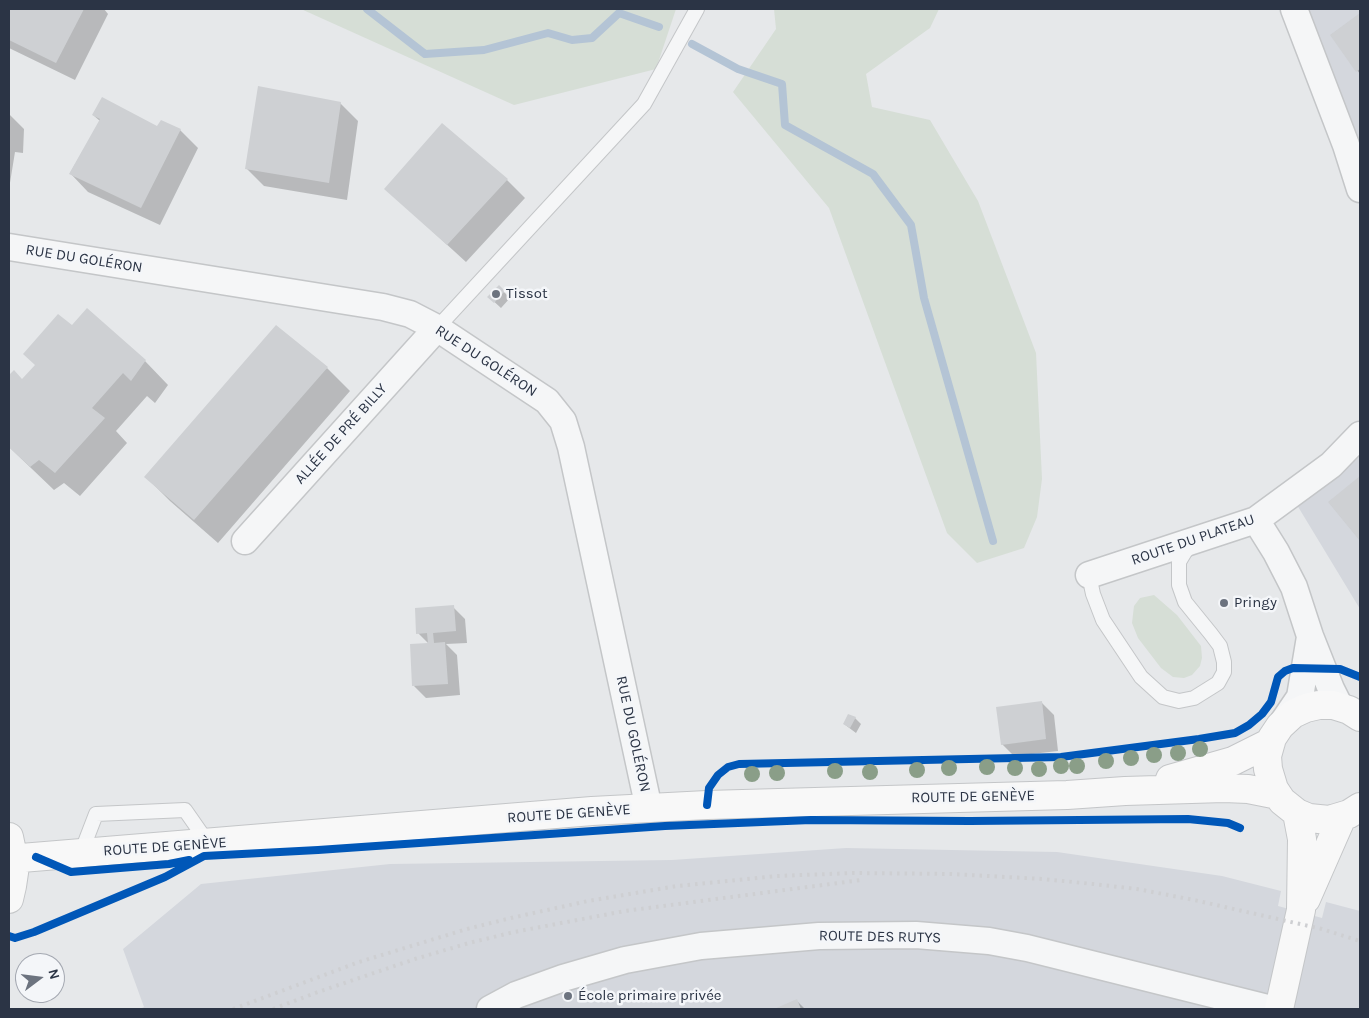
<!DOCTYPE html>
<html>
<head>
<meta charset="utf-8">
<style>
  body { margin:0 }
  #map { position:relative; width:1369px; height:1018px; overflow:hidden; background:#e6e8ea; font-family:Karla,sans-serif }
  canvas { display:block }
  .frame { position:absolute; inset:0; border:10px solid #2b3445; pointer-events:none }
  .north { position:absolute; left:15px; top:953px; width:50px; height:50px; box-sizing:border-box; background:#f4f6f9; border:1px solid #a4a8b1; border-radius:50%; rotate:75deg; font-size:14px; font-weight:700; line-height:20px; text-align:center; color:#2b3445 }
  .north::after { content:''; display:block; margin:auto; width:18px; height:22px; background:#6c737f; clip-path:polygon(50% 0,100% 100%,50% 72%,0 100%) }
</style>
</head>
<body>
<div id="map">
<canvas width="1369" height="1018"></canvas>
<div class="frame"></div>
<div class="north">N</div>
</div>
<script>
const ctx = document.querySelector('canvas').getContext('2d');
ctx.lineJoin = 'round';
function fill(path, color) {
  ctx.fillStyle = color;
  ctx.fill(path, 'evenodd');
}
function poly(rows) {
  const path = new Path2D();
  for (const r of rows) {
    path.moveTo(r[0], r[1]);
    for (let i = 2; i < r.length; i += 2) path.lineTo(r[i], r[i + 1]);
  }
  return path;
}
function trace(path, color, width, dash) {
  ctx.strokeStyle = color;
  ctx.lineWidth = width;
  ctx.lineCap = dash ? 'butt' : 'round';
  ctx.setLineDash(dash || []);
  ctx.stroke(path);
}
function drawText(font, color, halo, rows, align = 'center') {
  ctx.font = font + ' Karla,sans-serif';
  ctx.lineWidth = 5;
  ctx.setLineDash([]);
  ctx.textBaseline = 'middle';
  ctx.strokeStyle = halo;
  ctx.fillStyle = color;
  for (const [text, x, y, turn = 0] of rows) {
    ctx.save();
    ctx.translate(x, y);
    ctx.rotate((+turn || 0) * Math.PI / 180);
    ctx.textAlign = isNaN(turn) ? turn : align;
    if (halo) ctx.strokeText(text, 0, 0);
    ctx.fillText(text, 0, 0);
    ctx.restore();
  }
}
fill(poly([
  [1306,9,1360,9,1360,154],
  [1360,455,1360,609,1297,505],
  [846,848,1057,852,1222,876,1281,891,1278,906,1322,918,1326,902,1360,911,1360,1009,140,1009,144,1007,123,949,201,884,390,864,672,860]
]), '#d4d7dd');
fill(poly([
  [301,9,676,9,656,69,514,105],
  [774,9,939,9,930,28,866,74,872,107,930,120,978,201,1036,353,1042,479,1037,517,1024,548,977,563,947,533,829,208,733,92,776,29],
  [1154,595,1177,615,1201,646,1202,658,1200,666,1192,675,1184,678,1173,677,1161,668,1138,638,1132,623,1134,606,1140,598]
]), '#d6ded6');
fill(poly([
  [9,9,104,9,108,14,75,80,9,48],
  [1360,14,1360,74,1331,35],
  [340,103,358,121,347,200,264,186,246,168],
  [9,114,24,129,23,153,15,152,9,189],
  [93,115,158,127,180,130,198,148,160,225,88,192,70,173,100,121],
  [442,124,507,180,525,198,466,262,386,189],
  [499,287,510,298,501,308,489,297],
  [72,327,145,361,168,385,155,403,147,396,116,431,127,443,80,496,64,483,54,490,9,447,9,377,14,372,23,381],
  [327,368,350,391,218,543,170,501,146,477],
  [1360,478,1360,540,1329,502],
  [453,607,465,619,467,643,446,644,457,655,460,695,426,698,414,686,429,644,418,633],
  [1042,703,1054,715,1058,751,1014,756,1002,744],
  [855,718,861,724,856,733,844,724],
  [797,1001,805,1009,777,1009]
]), '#0003');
trace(poly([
  [367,9,425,54,484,50,548,33,572,40,592,38,619,13,659,27],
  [692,44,738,69,782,84,785,125,873,174,911,225,924,298,993,541]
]), '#b4c4d5', 8);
fill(poly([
  [9,9,84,9,56,63,9,40],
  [1360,13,1360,69,1356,72,1330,35],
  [258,86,341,102,329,183,245,169],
  [102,97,157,126,161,120,181,129,141,208,69,174,100,119,92,115],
  [442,123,508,179,447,245,384,189],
  [499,285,505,291,494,303,487,297],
  [87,308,146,360,131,381,123,373,92,408,105,418,55,473,39,460,30,467,9,447,9,375,14,370,22,379,35,365,23,354,58,314,72,325],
  [276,325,328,367,194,520,144,477],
  [1360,476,1360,541,1328,502],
  [454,605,456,631,433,633,434,643,445,642,448,684,412,686,410,644,428,643,427,633,416,634,415,608],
  [1042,701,1046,739,1001,745,996,707],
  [848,714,856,717,850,728,843,724],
  [797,999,801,1009,774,1009]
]), '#ced0d3');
const lane = poly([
  [437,328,644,104,697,9],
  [1089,575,1093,594,1103,620,1141,677,1163,697,1179,701,1194,698,1218,683,1224,672,1224,662,1220,646,1211,634,1185,602,1179,585,1179,562,1185,552,1192,544],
  [81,853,96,814,185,810,208,843]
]);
const street = poly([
  [1294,9,1346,145,1360,189],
  [9,247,383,307,410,314,437,328,547,401,563,421,571,447,649,809],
  [1256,520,1276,552,1294,587,1310,636,1331,689,1340,707],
  [245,541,437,328],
  [1089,575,1256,520,1331,465,1360,435],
  [1283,722,1300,697,1310,637],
  [490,1009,516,995,563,978,625,960,701,946,819,936,916,935,989,941,1027,948,1272,1009]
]);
const secondary = poly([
  [1360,717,1349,710,1333,705,1319,705,1306,708,1293,714,1280,726,1272,738,1267,756,1268,769,1274,789,1282,801,1297,813,1309,818,1329,820,1349,814,1360,807],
  [1170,779,1233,761,1271,742],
  [9,837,15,866,12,886,9,899],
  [9,859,592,811,707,805,1067,795,1125,791,1224,788,1248,789,1278,795],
  [1306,899,1342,817],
  [1279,1009,1301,910,1302,839,1297,813]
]);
trace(lane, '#c4c6c8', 16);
trace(street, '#c4c6c8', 29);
trace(secondary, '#c4c6c8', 30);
trace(lane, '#f5f6f7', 14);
trace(street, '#f5f6f7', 26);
trace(secondary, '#f8f8f8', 28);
trace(poly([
  [233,1009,359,962,467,929,511,918,588,901,677,886,777,876,854,873,951,874,1043,879,1093,884,1137,889,1194,900,1322,929,1360,941],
  [273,1009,318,992,415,959,469,943,514,932,625,911,861,880]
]), '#cecfd2', 4, [2.5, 5]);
trace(poly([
  [707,805,709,788,718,775,728,767,739,764,1061,757,1199,739,1235,733,1249,725,1262,714,1271,702,1278,677,1285,671,1293,668,1340,669,1360,677],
  [36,857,71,872,169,864,189,860],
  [9,936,15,938,34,932,165,877,204,856,318,850,665,826,811,820,970,821,1188,819,1228,823,1240,828]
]), '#0057b8', 8);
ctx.fillStyle = '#8a9e88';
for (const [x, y] of [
  [1200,749],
  [1178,753],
  [1154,755],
  [1131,758],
  [1106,761],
  [1061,766],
  [1077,766],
  [987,767],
  [949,768],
  [1015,768],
  [1039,769],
  [917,770],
  [835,771],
  [870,772],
  [777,773],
  [752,774]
]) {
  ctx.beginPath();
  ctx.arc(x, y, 8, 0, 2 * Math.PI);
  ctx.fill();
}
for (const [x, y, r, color] of [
  [496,294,5,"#6c737f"],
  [1224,603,5,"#6c737f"],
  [568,996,5,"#6c737f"]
]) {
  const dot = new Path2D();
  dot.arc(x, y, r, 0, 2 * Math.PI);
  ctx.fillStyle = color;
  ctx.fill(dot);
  trace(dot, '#f4f6f9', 2);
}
drawText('15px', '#2b3445', '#f4f6f9', [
  ["RUE DU GOLÉRON",84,259,9],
  ["RUE DU GOLÉRON",486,361,33],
  ["ALLÉE DE PRÉ BILLY",341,434,-48],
  ["ROUTE DU PLATEAU",1193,540,-19],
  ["RUE DU GOLÉRON",633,734,78],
  ["ROUTE DE GENÈVE",973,797,-1],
  ["ROUTE DE GENÈVE",569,814,-4],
  ["ROUTE DE GENÈVE",165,847,-4],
  ["ROUTE DES RUTYS",880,937,1]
]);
drawText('15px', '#2b3445', '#f4f6f9', [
  ["Tissot",506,294],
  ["Pringy",1234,603],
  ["École primaire privée",578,996]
], 'left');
</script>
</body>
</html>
